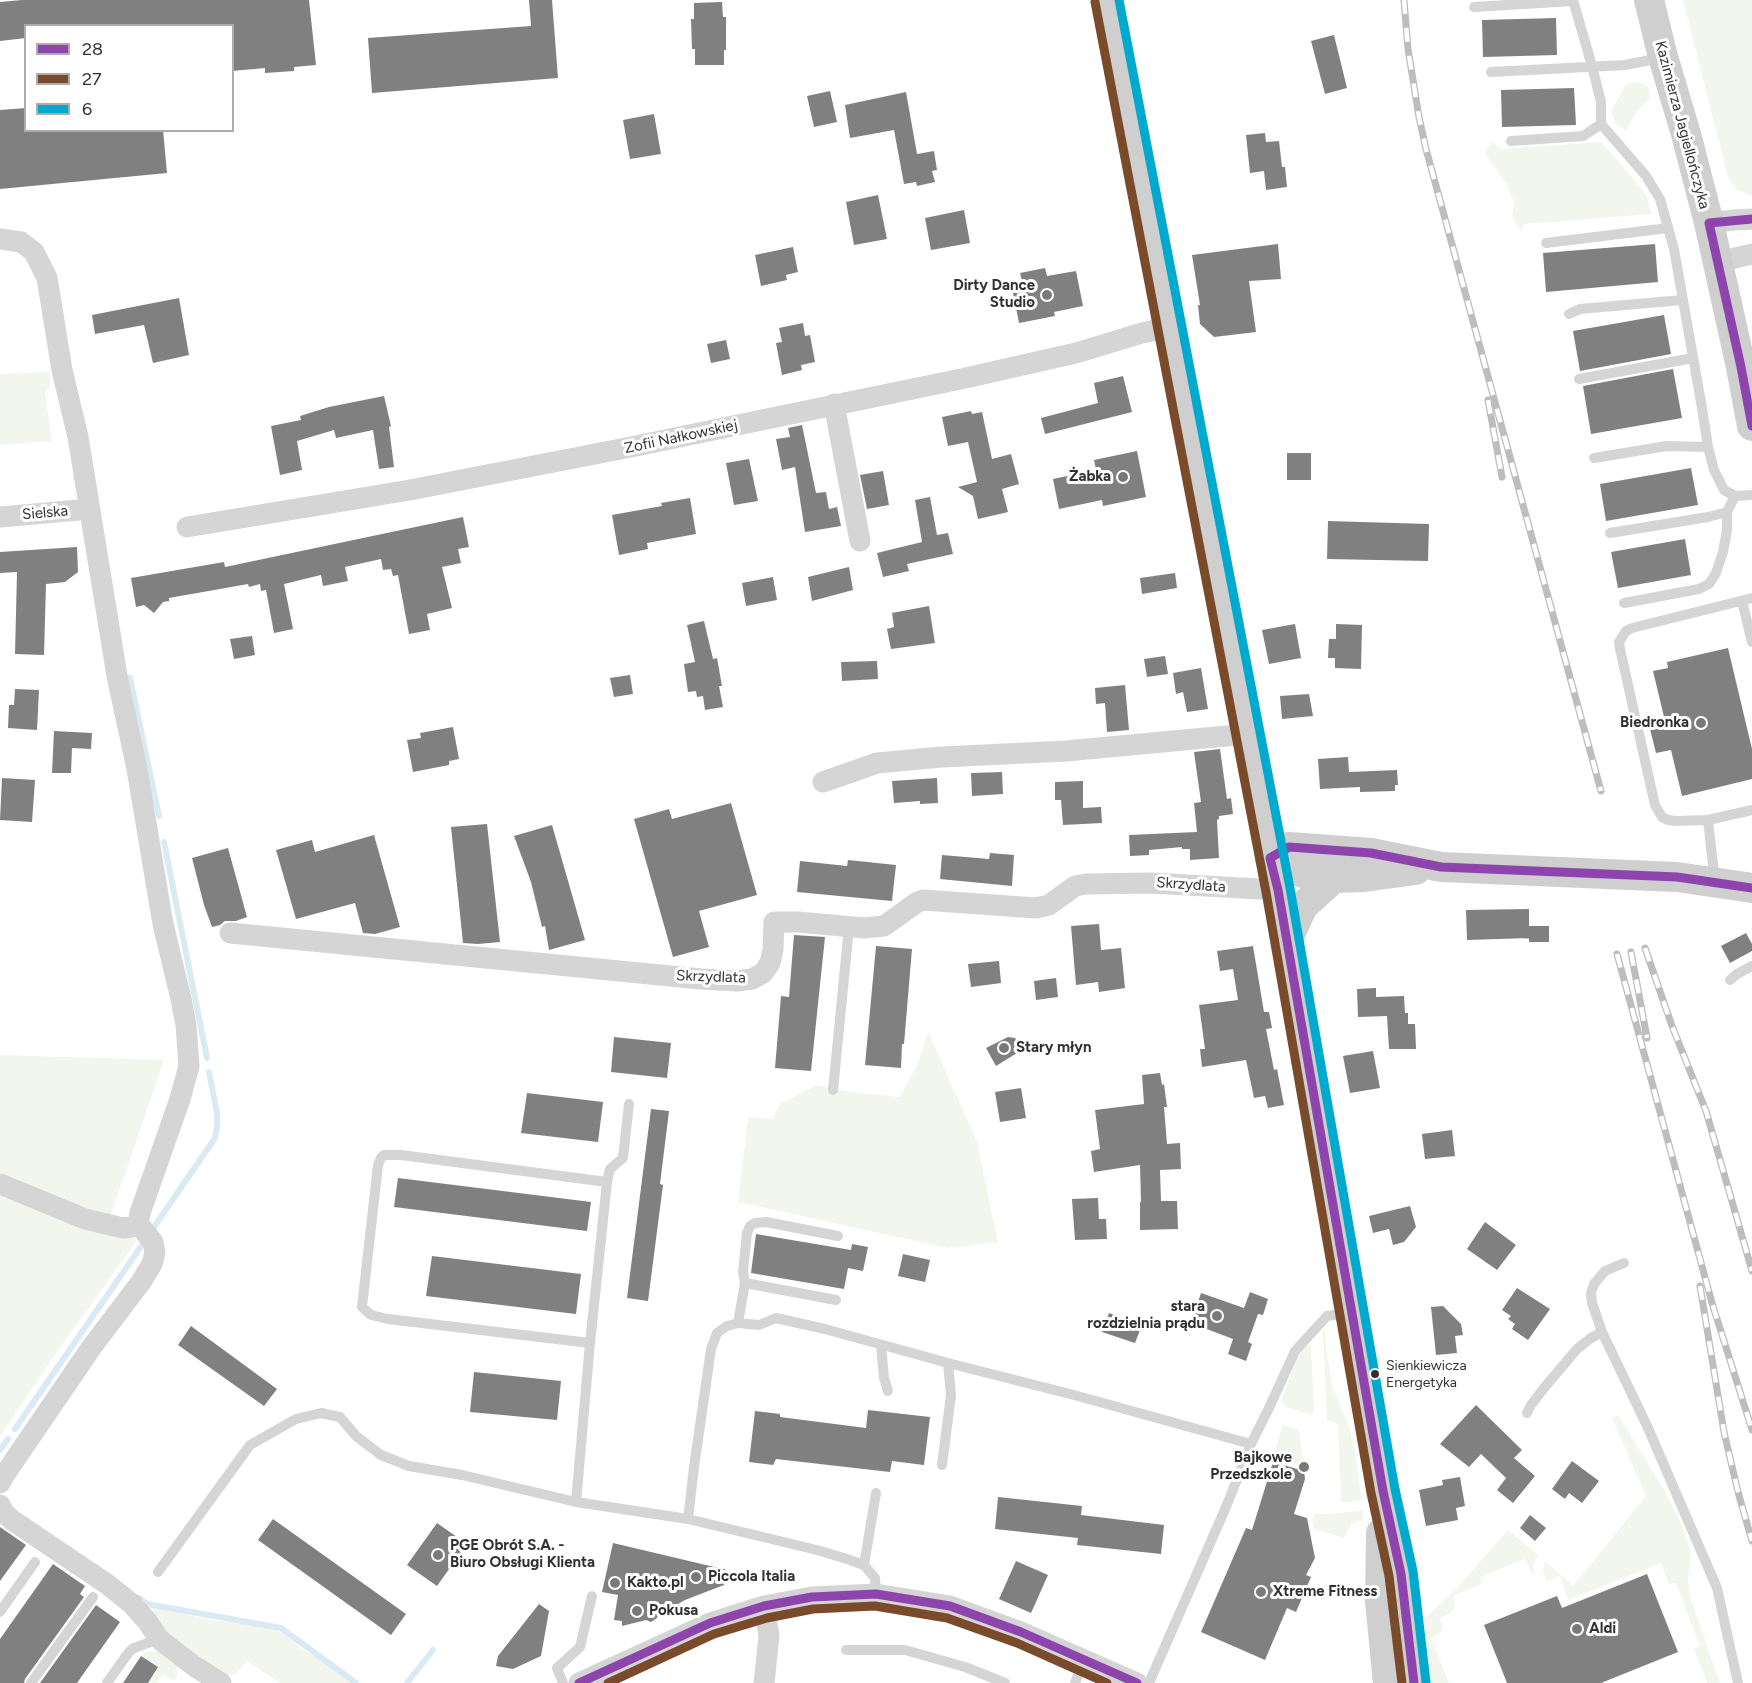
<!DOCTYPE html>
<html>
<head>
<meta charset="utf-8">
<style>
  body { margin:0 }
  #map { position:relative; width:1752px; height:1683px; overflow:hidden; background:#fff; font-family:Figtree,sans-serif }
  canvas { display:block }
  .legend { position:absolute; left:24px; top:24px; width:210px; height:108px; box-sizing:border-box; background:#fff; border:2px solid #adadad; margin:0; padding:8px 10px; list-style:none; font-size:18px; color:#313131 }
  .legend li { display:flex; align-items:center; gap:12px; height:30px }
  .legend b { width:30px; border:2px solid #adadad }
</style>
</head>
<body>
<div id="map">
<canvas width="1752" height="1683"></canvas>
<ul class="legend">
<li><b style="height:8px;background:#8e44ad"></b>28</li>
<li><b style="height:8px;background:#7a4b2a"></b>27</li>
<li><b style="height:8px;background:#00a9ce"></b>6</li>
</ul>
</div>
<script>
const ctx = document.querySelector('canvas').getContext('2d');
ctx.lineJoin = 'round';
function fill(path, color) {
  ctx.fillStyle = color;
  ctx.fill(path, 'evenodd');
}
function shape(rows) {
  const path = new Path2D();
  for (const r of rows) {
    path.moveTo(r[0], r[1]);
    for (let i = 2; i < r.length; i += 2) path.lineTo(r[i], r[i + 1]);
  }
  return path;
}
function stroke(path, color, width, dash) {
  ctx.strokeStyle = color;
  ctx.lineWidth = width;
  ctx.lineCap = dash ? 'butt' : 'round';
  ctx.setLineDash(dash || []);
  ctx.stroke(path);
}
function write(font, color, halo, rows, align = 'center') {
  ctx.font = font + ' Figtree,sans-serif';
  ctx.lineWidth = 6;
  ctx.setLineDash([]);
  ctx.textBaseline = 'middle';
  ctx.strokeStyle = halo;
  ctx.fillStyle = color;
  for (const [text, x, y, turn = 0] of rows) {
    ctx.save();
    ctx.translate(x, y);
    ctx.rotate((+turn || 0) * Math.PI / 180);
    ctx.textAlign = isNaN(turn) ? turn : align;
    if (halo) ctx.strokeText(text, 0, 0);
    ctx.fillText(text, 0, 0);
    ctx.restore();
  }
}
fill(shape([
  [1683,0,1752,0,1752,195,1737,190,1728,177],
  [1636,82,1648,86,1651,97,1636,112,1626,131,1615,122,1611,111,1626,84],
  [1491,142,1501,149,1601,142,1621,164,1647,196,1651,214,1525,224,1521,231,1512,217,1514,202,1506,183,1485,154],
  [50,372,50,388,45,393,52,441,0,445,0,374],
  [928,1032,977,1142,998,1242,948,1248,738,1202,748,1117,773,1119,780,1104,817,1085,852,1092,900,1097,918,1063],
  [0,1055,164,1060,105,1232,138,1239,57,1352,0,1436],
  [1325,1327,1326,1350,1333,1388,1349,1426,1354,1447,1362,1499,1356,1501,1341,1502,1338,1424,1327,1420,1323,1331],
  [1311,1345,1314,1410,1311,1415,1287,1407,1281,1401,1298,1354,1305,1347],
  [1616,1416,1619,1416,1663,1488,1682,1525,1691,1553,1688,1579,1691,1600,1720,1683,1707,1683,1694,1649,1700,1646,1676,1583,1669,1584,1661,1563,1568,1600,1560,1576,1547,1581,1543,1571,1545,1561,1573,1586,1646,1496,1612,1418],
  [1283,1425,1299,1430,1304,1466,1273,1457],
  [1363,1510,1364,1529,1362,1521,1358,1521,1351,1525,1344,1538,1314,1529,1312,1519,1315,1519,1314,1514,1331,1514],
  [1508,1530,1538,1555,1533,1565,1534,1577,1525,1559,1480,1577,1482,1584,1453,1596,1455,1605,1454,1610,1449,1614,1440,1618,1442,1625,1442,1630,1438,1634,1431,1638,1449,1683,1431,1683,1424,1619,1454,1591],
  [151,1606,205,1619,250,1625,278,1631,288,1637,301,1648,316,1657,350,1683,280,1683,247,1661,236,1674,226,1676,175,1641,151,1616,154,1612],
  [159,1651,177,1666,177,1676,174,1681,163,1674,156,1683,148,1683,159,1667,142,1656,145,1652]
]), '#f2f6ed');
stroke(shape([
  [125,679,130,678,159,816],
  [164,842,207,1058],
  [152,1230,215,1138,217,1127,217,1113,209,1072],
  [15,1429,144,1242],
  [0,1450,8,1439],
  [139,1598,147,1604,281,1628,356,1683],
  [407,1683,433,1650]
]), '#d9eaf4', 6);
fill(shape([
  [22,0,309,0,316,65,294,67,294,71,265,73,265,68,232,71,232,26,26,26,26,38,0,41,0,2],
  [529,0,552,0,558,78,372,93,368,38,531,26],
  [722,2,723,17,726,17,726,50,724,50,724,65,695,65,695,49,692,49,691,19,694,19,694,3],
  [1556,18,1557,55,1483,57,1482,20],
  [1334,35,1347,88,1325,94,1311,41],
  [1574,88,1576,125,1502,127,1501,90],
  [830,91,837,122,814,127,807,96],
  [906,92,917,154,934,151,937,170,932,171,935,182,917,186,916,182,904,184,894,130,850,138,845,105],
  [26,108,26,130,163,130,167,173,0,189,0,110],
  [654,114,661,154,630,159,623,120],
  [1265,133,1266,142,1279,141,1282,167,1285,167,1287,187,1266,190,1264,171,1250,173,1246,135],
  [878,195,887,239,854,245,846,202],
  [964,210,970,243,931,250,925,218],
  [1278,244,1281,279,1249,281,1256,332,1214,337,1200,324,1198,305,1200,305,1192,255],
  [1655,244,1658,282,1546,292,1543,253],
  [793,247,798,272,786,275,787,280,761,286,755,255],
  [1045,268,1047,276,1076,271,1083,306,1054,312,1055,316,1019,323,1011,283,1022,281,1020,273],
  [179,298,189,355,153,363,144,325,95,334,92,315],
  [1664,315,1671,354,1580,371,1573,331],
  [803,323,805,336,810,335,815,362,801,365,802,370,782,375,776,343,782,342,779,328],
  [726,340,730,359,711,363,707,344],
  [1673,369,1682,418,1591,434,1583,386],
  [1123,376,1132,412,1045,434,1041,418,1098,403,1094,383],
  [384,396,391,426,389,427,394,467,379,469,373,430,336,438,334,430,297,441,302,470,280,475,271,426,301,420,300,416,329,407],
  [971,411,972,414,982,412,992,459,1011,454,1019,484,1002,489,1008,512,978,519,973,496,958,487,977,482,968,442,948,446,942,417],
  [802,425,816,493,826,492,829,509,837,507,841,526,805,532,795,467,782,470,776,439,790,437,788,428],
  [1137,451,1146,497,1103,506,1102,500,1059,509,1053,479,1096,470,1094,460],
  [1287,453,1311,453,1311,480,1287,480],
  [749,459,758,501,734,505,726,463],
  [1691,468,1698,505,1606,521,1600,484],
  [883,471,889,505,867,509,860,475],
  [930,497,937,535,948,533,953,554,907,564,909,571,883,577,877,553,922,542,915,500],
  [690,498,696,534,647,543,648,549,619,555,612,515,662,506,661,503],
  [463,517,469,547,458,549,461,563,442,567,452,608,427,614,430,630,409,634,398,575,393,576,391,569,383,570,381,559,345,567,348,581,323,586,321,575,284,584,293,629,274,633,266,590,261,591,260,584,249,587,248,584,169,598,169,601,163,602,154,613,144,605,136,607,131,578,224,562,225,567],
  [1328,521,1429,524,1428,561,1327,559],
  [1685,539,1691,575,1618,588,1611,552],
  [77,547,78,572,65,582,46,584,44,655,15,654,17,572,0,573,0,552],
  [849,567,853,590,812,601,808,577],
  [1175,573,1177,588,1142,594,1140,578],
  [773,577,777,600,746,606,742,583],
  [929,606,935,643,891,649,887,629,894,627,892,613],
  [704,621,713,659,717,658,722,686,719,686,723,707,705,710,703,696,697,697,696,691,688,692,684,664,695,662,687,625],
  [1295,624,1301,658,1269,664,1262,630],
  [1336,624,1362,625,1361,669,1335,668,1335,658,1328,658,1329,639,1336,639],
  [252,636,255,655,234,659,230,639],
  [1728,648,1752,749,1752,779,1682,796,1671,750,1656,753,1649,725,1665,721,1653,671,1668,668,1667,662],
  [1165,656,1168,674,1147,677,1144,659],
  [877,661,878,679,842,681,841,662],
  [1201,668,1208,709,1187,712,1183,692,1176,694,1173,673],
  [630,675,633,694,614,697,610,678],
  [1125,685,1129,730,1107,732,1105,703,1096,704,1095,688],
  [15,689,39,690,37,730,8,728,9,705,14,705],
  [1309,694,1313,716,1282,719,1280,696],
  [453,727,459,759,449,761,449,765,413,772,407,740,421,738,420,733],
  [54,731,92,733,91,749,72,748,71,773,52,773],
  [1220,749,1227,799,1231,798,1233,814,1219,816,1219,819,1217,820,1219,858,1190,860,1190,849,1182,849,1182,847,1149,850,1149,855,1130,856,1129,835,1197,832,1194,803,1201,802,1194,752],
  [1348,757,1349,772,1397,770,1398,785,1395,785,1395,791,1360,792,1360,787,1320,789,1318,759],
  [1002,772,1003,794,972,796,971,773],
  [2,778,35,780,32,822,0,820],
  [937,778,938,803,920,804,920,801,894,803,892,781],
  [1083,781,1083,808,1101,807,1102,823,1063,825,1061,800,1055,800,1055,782],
  [731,803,757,895,699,911,709,947,673,957,634,819,669,809,672,819],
  [487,824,500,942,478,944,463,943,451,827],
  [552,825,585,940,549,950,545,926,542,927,531,882,514,836],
  [374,835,400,927,375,934,363,933,355,903,296,919,276,850,312,840,315,852],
  [228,848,247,917,236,921,225,921,220,925,212,927,204,905,192,858],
  [990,853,1014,855,1012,886,940,879,942,855,989,859],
  [848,860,896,865,892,901,797,892,800,861,847,866],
  [1529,909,1529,938,1467,940,1466,910],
  [1099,924,1101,950,1121,948,1125,988,1099,992,1098,982,1076,985,1071,926],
  [1529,926,1549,926,1549,942,1529,942],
  [1746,933,1752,944,1752,951,1730,963,1721,946],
  [794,935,825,937,811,1071,775,1068,781,996,789,997],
  [876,946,912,949,904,1044,902,1044,901,1068,865,1065],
  [1253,946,1264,1012,1269,1012,1272,1028,1266,1029,1274,1070,1277,1069,1284,1105,1268,1108,1265,1096,1254,1098,1246,1060,1202,1067,1200,1049,1205,1049,1199,1005,1238,1000,1233,969,1220,971,1217,951],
  [999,961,1001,983,971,987,968,964],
  [1056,978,1058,997,1036,1000,1034,981],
  [1376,988,1376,997,1404,996,1405,1013,1408,1013,1408,1024,1415,1024,1416,1049,1389,1049,1387,1016,1358,1017,1357,989],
  [614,1037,671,1043,667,1078,611,1072],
  [1008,1037,1015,1038,1019,1045,1019,1049,1017,1053,996,1066,986,1048],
  [1373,1051,1380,1088,1350,1093,1343,1056],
  [1160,1073,1162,1085,1164,1084,1167,1107,1164,1107,1167,1144,1180,1143,1181,1169,1160,1170,1161,1201,1177,1201,1178,1229,1140,1230,1140,1202,1141,1202,1140,1165,1094,1172,1091,1151,1100,1149,1095,1110,1144,1104,1142,1075],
  [1021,1088,1026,1118,1000,1122,995,1092],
  [527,1093,603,1102,598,1142,521,1133],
  [651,1109,669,1111,660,1184,663,1185,648,1301,627,1298],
  [1452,1130,1455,1156,1425,1159,1422,1134],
  [398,1178,591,1202,587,1231,394,1207],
  [1098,1198,1099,1219,1106,1219,1107,1239,1075,1240,1072,1199],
  [1410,1206,1416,1227,1404,1242,1393,1245,1389,1229,1373,1233,1369,1216],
  [1485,1222,1516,1245,1497,1270,1467,1249],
  [756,1234,851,1250,852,1244,868,1247,863,1271,848,1268,844,1289,751,1273],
  [903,1254,930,1260,925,1282,898,1276],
  [432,1256,581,1274,576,1314,426,1296],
  [1517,1288,1550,1309,1528,1340,1512,1329,1515,1324,1508,1319,1511,1316,1502,1310],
  [1250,1292,1268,1299,1263,1315,1258,1314,1248,1342,1252,1344,1246,1361,1228,1354,1233,1339,1191,1323,1201,1293,1244,1308],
  [1443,1306,1461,1324,1463,1335,1455,1336,1457,1353,1436,1355,1431,1307],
  [1109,1313,1142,1325,1135,1343,1102,1332],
  [191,1326,277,1389,264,1406,178,1345],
  [474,1372,561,1381,557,1420,470,1412],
  [1476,1405,1522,1450,1514,1458,1535,1476,1513,1503,1497,1490,1506,1478,1481,1454,1469,1467,1440,1444],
  [868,1410,930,1417,924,1465,892,1461,890,1472,776,1459,773,1465,749,1462,755,1411,780,1414,780,1417,866,1428],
  [1572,1461,1599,1481,1582,1503,1569,1493,1565,1499,1552,1489],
  [1273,1462,1304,1471,1305,1479,1294,1514,1307,1518,1315,1558,1306,1575,1311,1577,1296,1612,1287,1608,1265,1660,1201,1632,1246,1528,1252,1530],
  [1460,1477,1465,1506,1456,1508,1458,1520,1426,1526,1419,1490,1443,1485,1442,1480],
  [998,1497,1082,1506,1081,1515,1164,1525,1161,1554,1077,1545,1078,1538,995,1529],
  [1530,1515,1546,1528,1535,1541,1520,1528],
  [273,1519,406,1614,391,1635,258,1540],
  [437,1523,467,1544,437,1586,407,1565],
  [0,1527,26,1545,0,1581],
  [613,1543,727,1570,724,1585,685,1600,671,1608,660,1605,657,1618,651,1622,646,1620,622,1626,622,1621,614,1620,618,1595,602,1592],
  [1016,1561,1048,1575,1031,1613,999,1599],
  [53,1564,85,1586,80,1594,84,1597,25,1679,24,1683,0,1683,0,1639],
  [1647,1574,1678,1652,1601,1683,1507,1683,1484,1625,1557,1596,1562,1608],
  [539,1604,549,1611,541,1656,513,1669,496,1666,498,1656],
  [96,1605,120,1622,77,1683,40,1683],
  [141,1656,158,1667,148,1683,123,1683]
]), '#808080');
stroke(shape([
  [1573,0,1592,66,1601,102,1601,124,1646,176,1660,199,1674,249,1702,408,1708,447,1714,470,1724,490,1735,496,1752,495],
  [1474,7,1573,1],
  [1491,72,1625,65,1660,58],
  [1511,141,1583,136,1601,124],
  [1546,243,1668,228],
  [1569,314,1580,309,1682,300],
  [1579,379,1693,358],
  [1594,458,1667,446,1708,447],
  [1610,533,1708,517,1727,512],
  [1752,598,1632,628,1626,631,1619,642,1620,649,1655,805,1662,817,1668,820,1676,821,1708,820,1752,810],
  [1742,601,1752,642],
  [1624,603,1699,589,1709,584,1716,573,1723,552,1727,530,1727,512,1735,496],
  [1708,820,1714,874],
  [1730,980,1737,974,1752,966],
  [833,1090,849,927],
  [607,1182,610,1169,623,1158,629,1104],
  [745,1283,743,1272,747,1233,750,1226,755,1223,766,1222,838,1236],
  [738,1323,745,1283,836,1300],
  [1602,1332,1592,1303,1591,1293,1594,1284,1605,1271,1624,1263],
  [881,1345,884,1378,888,1391],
  [1527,1413,1531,1405,1544,1388,1577,1349,1591,1338,1602,1332,1648,1428,1717,1588,1738,1683],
  [942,1465,951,1395,948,1363],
  [576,1502,590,1343,607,1182,401,1155,384,1155,381,1158,378,1165,362,1307,371,1315,388,1319,590,1343],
  [688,1519,694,1467,711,1349,717,1333,727,1326,738,1323,759,1325,776,1318,825,1329,948,1363,1074,1395,1251,1444],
  [864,1565,876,1493],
  [158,1572,250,1445,296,1419,321,1413,340,1417,356,1436,381,1455,409,1466,462,1475,576,1502,688,1519,817,1550,847,1559,864,1565,875,1578,876,1594],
  [0,1612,35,1562],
  [846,1650,905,1650,965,1667,1005,1683],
  [31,1683,93,1597],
  [107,1683,129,1652,134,1648,159,1639],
  [563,1683,557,1668,580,1647,592,1596],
  [1075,1683,1084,1659],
  [1149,1683,1226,1507,1251,1444,1269,1408,1295,1351,1327,1316,1351,1313]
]), '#d5d5d5', 10);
stroke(shape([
  [1709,223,1734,220,1752,219],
  [0,239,21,242,34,252,47,278,62,370,78,437,117,676,137,769,163,924,181,999,186,1025,189,1066,180,1099,140,1213,138,1223,153,1242,155,1252,152,1264,141,1282,91,1348,5,1474,0,1483],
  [1718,262,1752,254],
  [834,404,860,541],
  [0,517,90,509],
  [187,527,410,490,631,447,961,379,1076,353,1142,333,1170,327],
  [823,782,877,763,942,757,1066,751,1248,734],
  [230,933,701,979,737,981,752,979,763,973,770,963,773,950,774,922,798,922,864,928,884,926,916,903,923,900,1036,908,1049,905,1075,886,1086,884,1151,883,1278,890],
  [0,1184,85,1219,123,1228,132,1227,138,1223],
  [0,1505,4,1513,12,1520,107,1584,132,1604,147,1621,159,1639,194,1666,221,1683],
  [764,1606,769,1636,764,1683],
  [579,1683,710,1623,764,1606,812,1597,876,1594,950,1606,1021,1632,1137,1683]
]), '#d5d5d5', 21);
stroke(shape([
  [1107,0,1278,890,1383,1491,1401,1574,1414,1683],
  [1649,0,1663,57,1686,134,1709,223,1741,367,1752,426],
  [1270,858,1289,847,1371,853,1441,867,1677,877,1752,888],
  [1270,858,1303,873,1334,878,1364,877,1416,870],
  [1286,943,1303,906,1334,878],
  [1381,1533,1380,1601,1388,1683]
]), '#cfcfcf', 30);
const rail = shape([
  [1404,0,1408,49,1419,117,1426,149,1601,791],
  [1488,400,1502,477],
  [1645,948,1672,1026,1706,1111,1752,1271],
  [1631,952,1647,1038],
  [1617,954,1712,1303,1752,1430],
  [1700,1286,1724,1432,1738,1492,1752,1541]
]);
stroke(rail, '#bdbdbd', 7);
stroke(rail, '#fff', 4.5, [14]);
stroke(shape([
  [1752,219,1709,223,1741,367,1752,426],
  [579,1683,710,1623,764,1606,812,1597,876,1594,950,1606,1021,1632,1137,1683],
  [1414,1683,1401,1574,1383,1491,1278,890,1270,858,1289,847,1371,853,1441,867,1677,877,1752,888]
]), '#8e44ad', 9);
stroke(shape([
  [1095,2,1266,892,1371,1493,1389,1576,1402,1683],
  [608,1683,714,1634,767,1618,813,1609,875,1606,947,1618,1017,1643,1107,1683]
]), '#7a4b2a', 9);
stroke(shape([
  [1119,0,1290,888,1395,1489,1413,1571,1426,1682]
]), '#00a9ce', 9);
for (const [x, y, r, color] of [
  [1047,295,6,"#797979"],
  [1123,477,6,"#797979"],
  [1701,723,6,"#797979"],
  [1004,1048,6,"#797979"],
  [1217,1316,6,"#797979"],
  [1375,1374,5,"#313131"],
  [1304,1467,6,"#797979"],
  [438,1555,6,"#797979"],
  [696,1577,6,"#797979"],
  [615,1583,6,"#797979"],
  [1261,1592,6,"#797979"],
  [637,1611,6,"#797979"],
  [1577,1629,6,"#797979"]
]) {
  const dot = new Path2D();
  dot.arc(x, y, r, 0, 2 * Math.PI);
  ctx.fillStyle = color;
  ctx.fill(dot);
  stroke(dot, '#fff', 2);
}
write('14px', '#313131', '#fff', [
  ["Sienkiewicza",1386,1366],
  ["Energetyka",1386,1383]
], 'left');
write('15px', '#313131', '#fff', [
  ["Kazimierza Jagiellończyka",1682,125,75],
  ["Zofii Nałkowskiej",681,437,-12],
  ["Sielska",45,513,-5],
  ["Skrzydlata",1191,885,4],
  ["Skrzydlata",711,977,2]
]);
write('bold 15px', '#313131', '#fff', [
  ["Dirty Dance",1035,286,"right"],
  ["Studio",1035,303,"right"],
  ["Żabka",1111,477,"right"],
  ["Biedronka",1689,723,"right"],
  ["Stary młyn",1016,1048],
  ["stara",1205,1307,"right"],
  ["rozdzielnia prądu",1205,1324,"right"],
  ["Bajkowe",1292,1458,"right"],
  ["Przedszkole",1292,1475,"right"],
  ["PGE Obrót S.A. -",450,1546],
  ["Biuro Obsługi Klienta",450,1563],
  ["Piccola Italia",708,1577],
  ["Kakto.pl",627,1583],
  ["Xtreme Fitness",1273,1592],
  ["Pokusa",649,1611],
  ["Aldi",1589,1629]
], 'left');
</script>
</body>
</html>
